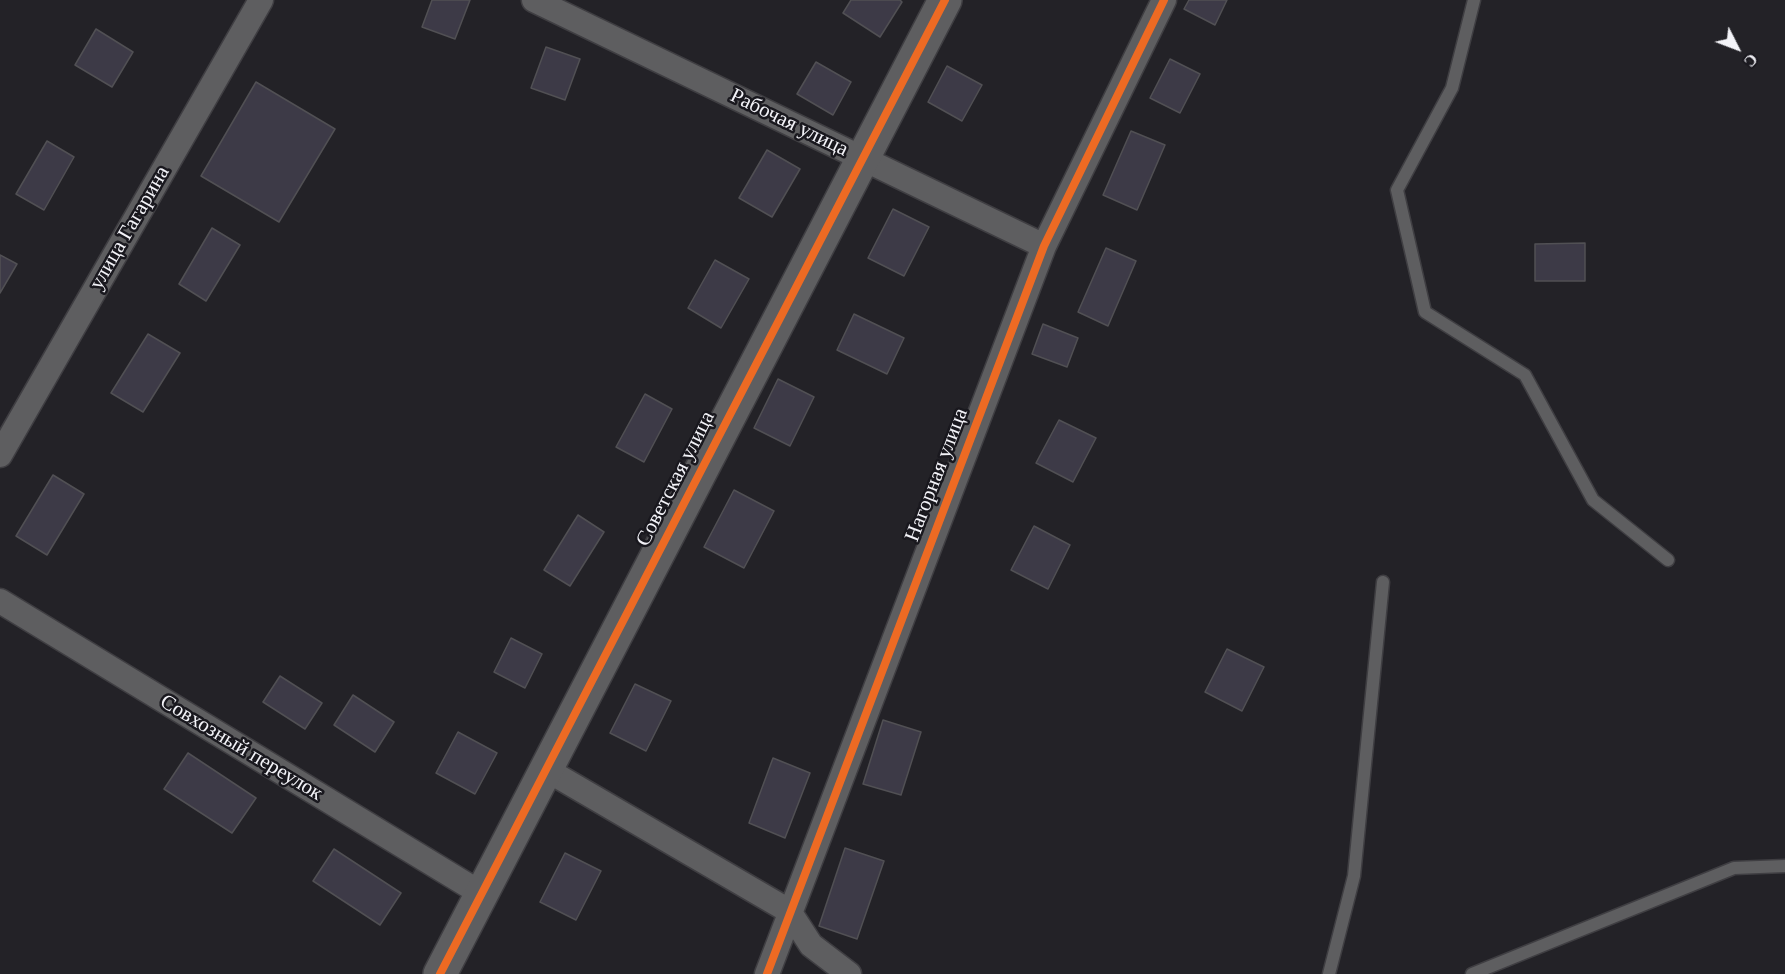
<!DOCTYPE html>
<html>
<head>
<meta charset="utf-8">
<style>
  body { margin:0 }
  #map { position:relative; width:1785px; height:974px; overflow:hidden; background:#232227; font-family:Georgia,serif }
  canvas { display:block }
  .north { position:absolute; left:1707px; top:18px; width:60px; height:60px; -webkit-text-stroke:4px #19181e; paint-order:stroke; rotate:132deg; font-size:16px; font-weight:700; line-height:24px; text-align:center; color:#f3f3f8 }
  .north::after { content:''; display:block; margin:auto; width:21px; height:27px; background:#f3f3f8; clip-path:polygon(50% 0,100% 100%,50% 72%,0 100%) }
</style>
</head>
<body>
<div id="map">
<canvas width="1785" height="974"></canvas>
<div class="north">С</div>
</div>
<script>
const ctx = document.querySelector('canvas').getContext('2d');
ctx.lineJoin = 'round';
function fill(path, color) {
  ctx.fillStyle = color;
  ctx.fill(path, 'evenodd');
}
function shape(rows) {
  const path = new Path2D();
  for (const r of rows) {
    path.moveTo(r[0], r[1]);
    for (let i = 2; i < r.length; i += 2) path.lineTo(r[i], r[i + 1]);
  }
  return path;
}
function stroke(path, color, width, dash) {
  ctx.strokeStyle = color;
  ctx.lineWidth = width;
  ctx.lineCap = dash ? 'butt' : 'round';
  ctx.setLineDash(dash || []);
  ctx.stroke(path);
}
function write(font, color, halo, rows, align = 'center') {
  ctx.font = font + ' Georgia,serif';
  ctx.lineWidth = 5;
  ctx.setLineDash([]);
  ctx.textBaseline = 'middle';
  ctx.strokeStyle = halo;
  ctx.fillStyle = color;
  for (const [text, x, y, turn = 0] of rows) {
    ctx.save();
    ctx.translate(x, y);
    ctx.rotate((+turn || 0) * Math.PI / 180);
    ctx.textAlign = isNaN(turn) ? turn : align;
    if (halo) ctx.strokeText(text, 0, 0);
    ctx.fillText(text, 0, 0);
    ctx.restore();
  }
}
const building = shape([
  [432,0,470,0,455,39,422,27,432,0],
  [851,0,900,0,902,2,880,37,843,13,851,0],
  [1189,0,1227,0,1215,25,1184,9,1189,0],
  [96,29,133,52,112,87,75,65,96,29],
  [546,47,580,59,565,100,531,88,546,47],
  [1170,59,1200,74,1180,113,1150,98,1170,59],
  [816,62,851,82,833,115,797,94,816,62],
  [947,66,982,85,962,121,928,102,947,66],
  [256,82,335,129,279,222,201,176,256,82],
  [1131,131,1165,145,1137,210,1103,195,1131,131],
  [47,141,74,157,44,210,16,194,47,141],
  [767,150,800,169,772,217,739,198,767,150],
  [893,209,929,227,904,276,868,258,893,209],
  [212,228,240,245,206,301,179,284,212,228],
  [1585,243,1585,281,1535,281,1535,244,1585,243],
  [1106,248,1136,261,1108,326,1078,312,1106,248],
  [0,255,17,264,0,293,0,255],
  [715,260,749,279,721,328,688,308,715,260],
  [854,314,904,338,887,374,837,350,854,314],
  [1043,324,1078,338,1067,367,1032,354,1043,324],
  [148,334,180,353,143,412,111,393,148,334],
  [778,379,814,397,790,446,754,428,778,379],
  [645,394,672,409,644,462,616,447,645,394],
  [1059,420,1096,438,1073,482,1036,463,1059,420],
  [53,475,84,494,47,555,16,536,53,475],
  [734,490,774,511,744,568,704,547,734,490],
  [578,515,604,532,570,586,544,570,578,515],
  [1034,526,1070,545,1048,589,1011,570,1034,526],
  [511,638,542,654,525,688,494,672,511,638],
  [1227,649,1264,667,1242,711,1205,692,1227,649],
  [280,676,322,703,305,729,263,702,280,676],
  [635,684,671,701,646,751,610,733,635,684],
  [353,695,394,722,375,752,334,725,353,695],
  [883,720,921,732,901,795,863,784,883,720],
  [458,732,497,753,475,794,436,773,458,732],
  [188,753,256,798,232,833,164,789,188,753],
  [773,758,810,773,785,838,749,823,773,758],
  [845,848,884,861,857,939,819,926,845,848],
  [334,849,401,893,380,925,313,881,334,849],
  [565,853,601,871,576,920,540,902,565,853]
]);
fill(building, '#3d3a47');
stroke(building, '#515054', 1.5);
const lane = shape([
  [1474,0,1452,88,1397,190,1425,312,1525,375,1593,500,1668,560],
  [1329,974,1354,876,1383,582],
  [1472,974,1734,868,1785,866]
]);
const street = shape([
  [534,0,1044,246],
  [0,455,261,0],
  [0,601,482,894],
  [547,770,789,911,811,945,849,974],
  [767,974,1044,246,1164,0]
]);
const secondary = shape([
  [440,974,945,0]
]);
stroke(lane, '#3f3e42', 15);
stroke(street, '#3f3e42', 27);
stroke(secondary, '#3f3e42', 36);
stroke(lane, '#5e5e60', 12);
stroke(street, '#5e5e60', 24);
stroke(secondary, '#5e5e60', 33);
stroke(shape([
  [440,974,945,0],
  [767,974,1044,246,1164,0]
]), '#ed6a23', 8);
write('21px', '#f3f3f8', '#19181e', [
  ["Рабочая улица",789,123,26],
  ["улица Гагарина",130,228,-60],
  ["Нагорная улица",937,475,-69],
  ["Советская улица",676,479,-63],
  ["Совхозный переулок",241,748,31]
]);
</script>
</body>
</html>
